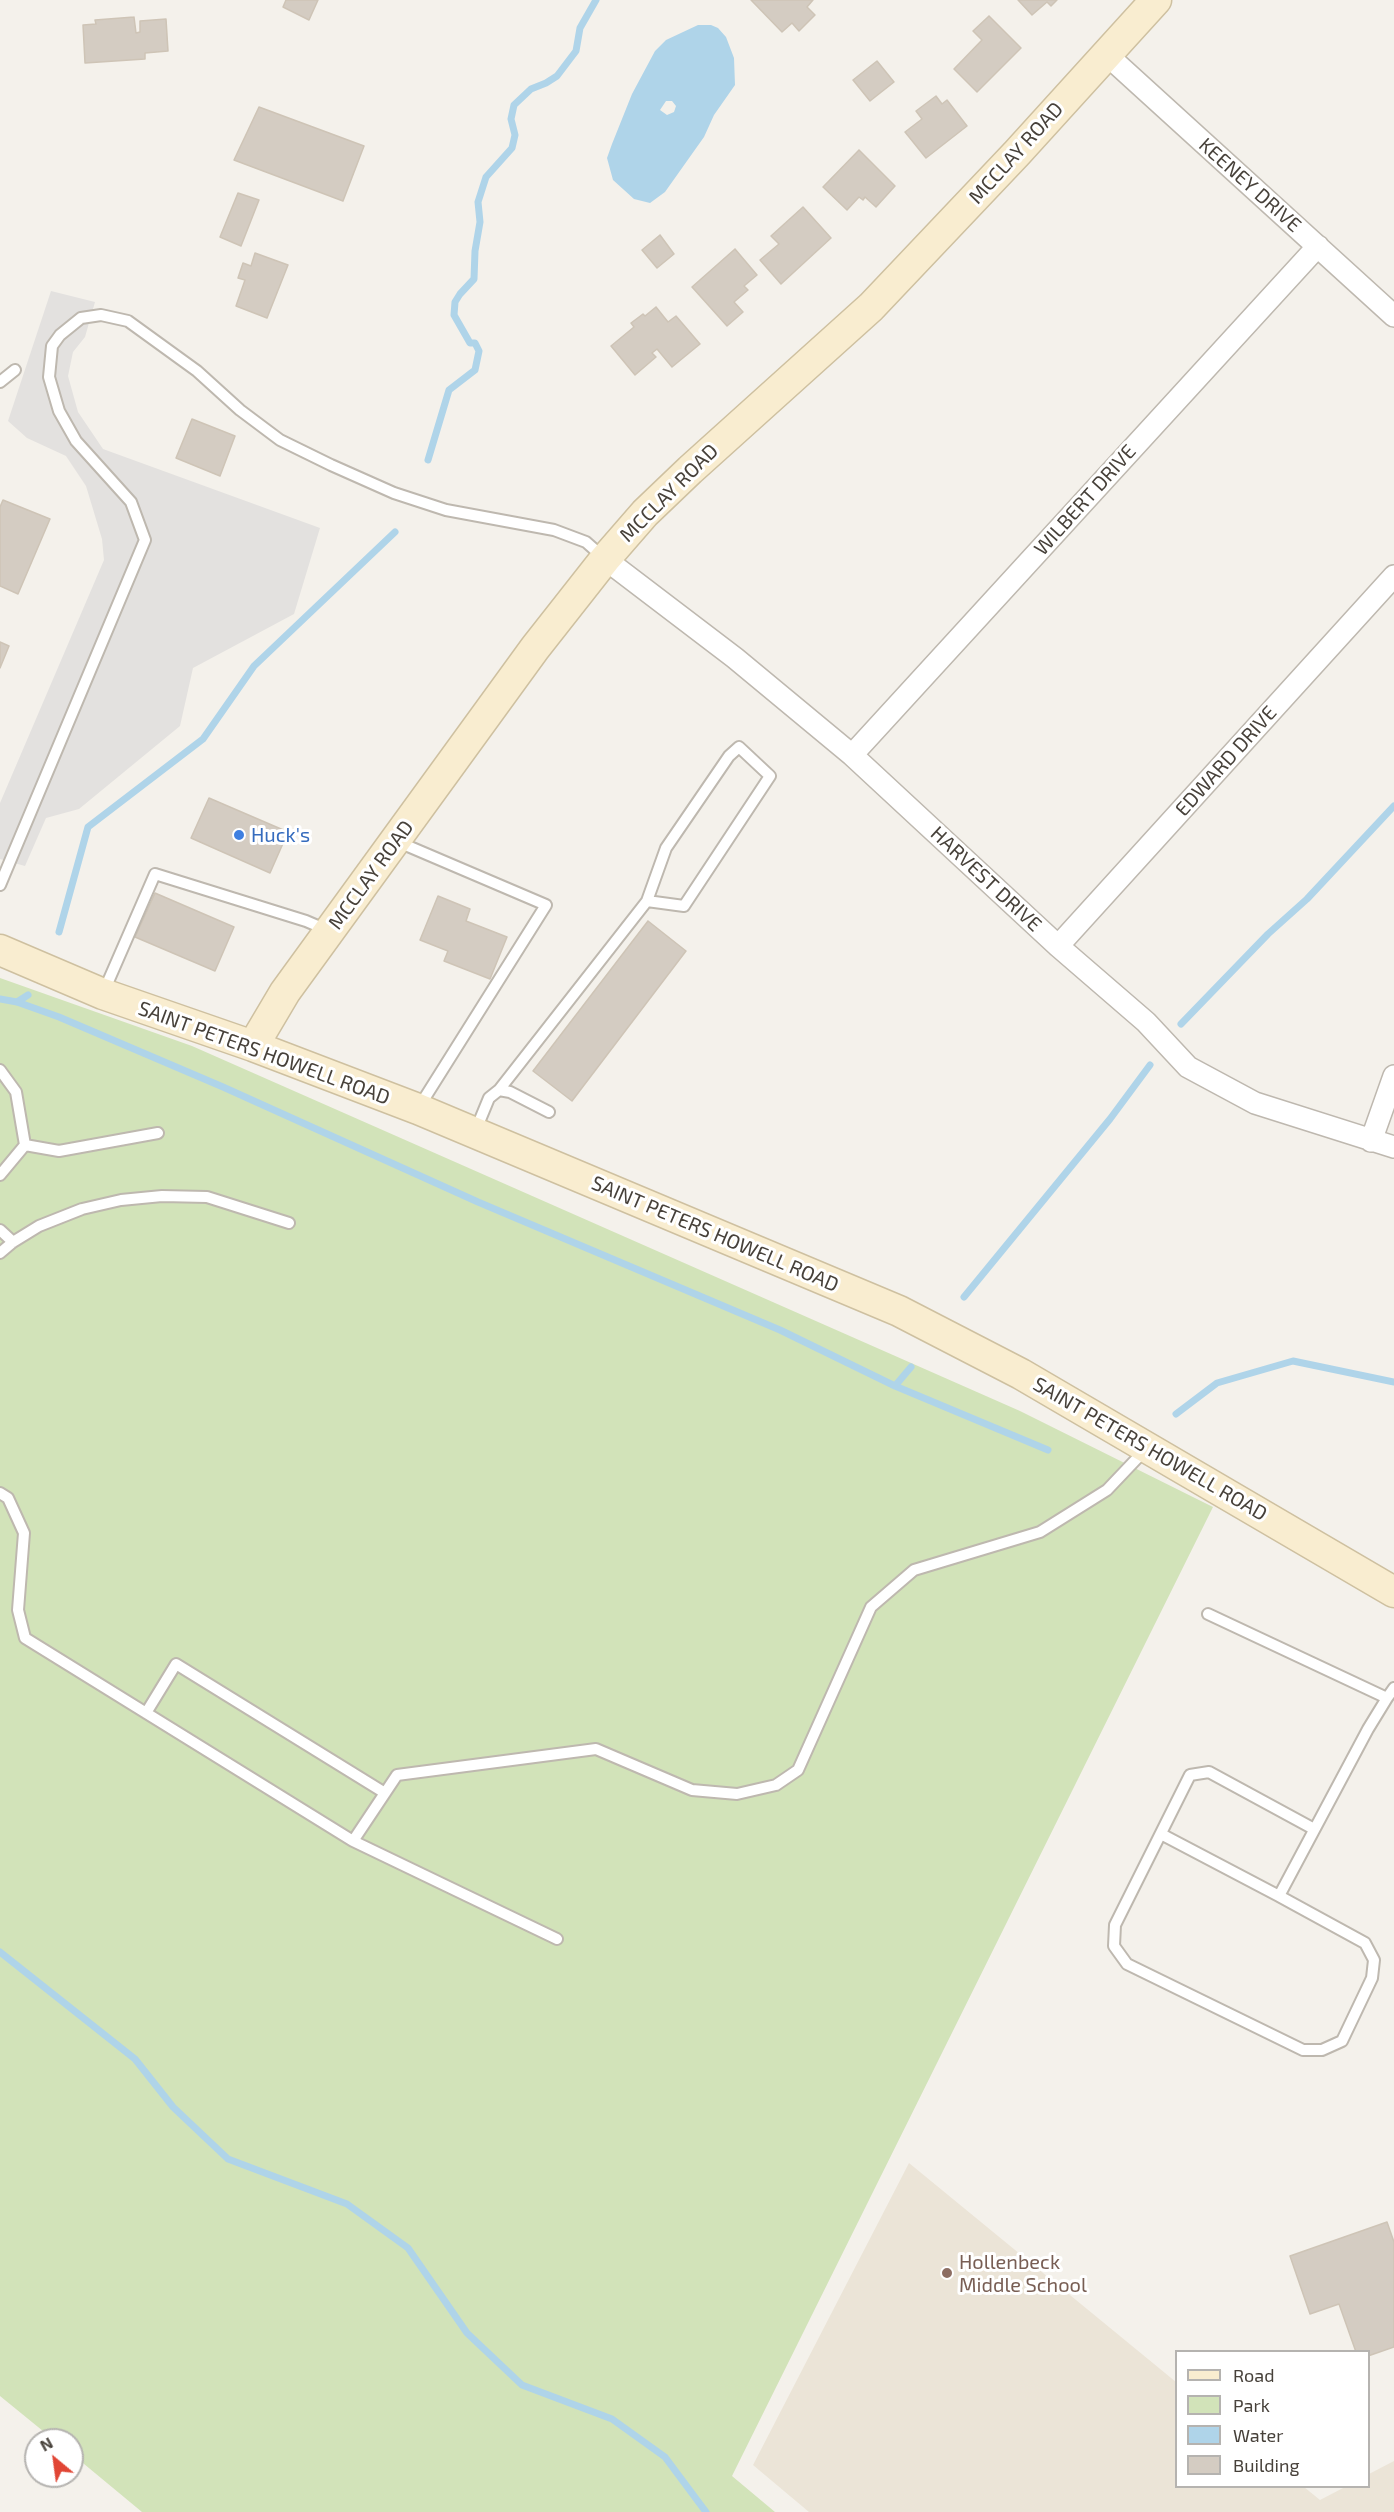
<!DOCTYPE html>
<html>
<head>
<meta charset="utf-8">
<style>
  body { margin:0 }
  #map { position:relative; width:1394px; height:2512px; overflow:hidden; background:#f4f1eb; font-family:"Exo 2",sans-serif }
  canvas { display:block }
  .legend { position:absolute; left:1175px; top:2350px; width:195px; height:138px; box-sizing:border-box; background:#fff; border:2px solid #b5b3b0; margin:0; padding:8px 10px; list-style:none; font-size:18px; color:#47413a }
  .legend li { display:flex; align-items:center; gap:12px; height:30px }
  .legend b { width:30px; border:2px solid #b5b3b0 }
  .north { position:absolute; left:24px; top:2428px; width:60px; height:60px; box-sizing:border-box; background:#fff; border:2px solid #b5b3b0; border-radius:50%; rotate:331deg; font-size:16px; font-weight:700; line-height:24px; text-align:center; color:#47413a }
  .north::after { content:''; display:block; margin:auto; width:21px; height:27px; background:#e14635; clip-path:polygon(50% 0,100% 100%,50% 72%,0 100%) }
</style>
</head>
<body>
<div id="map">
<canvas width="1394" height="2512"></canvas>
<ul class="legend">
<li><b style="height:8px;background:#f9edd0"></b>Road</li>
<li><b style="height:16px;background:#d2e3b9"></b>Park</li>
<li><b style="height:16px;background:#afd4e9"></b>Water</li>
<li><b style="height:16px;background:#d4ccc2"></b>Building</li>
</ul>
<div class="north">N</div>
</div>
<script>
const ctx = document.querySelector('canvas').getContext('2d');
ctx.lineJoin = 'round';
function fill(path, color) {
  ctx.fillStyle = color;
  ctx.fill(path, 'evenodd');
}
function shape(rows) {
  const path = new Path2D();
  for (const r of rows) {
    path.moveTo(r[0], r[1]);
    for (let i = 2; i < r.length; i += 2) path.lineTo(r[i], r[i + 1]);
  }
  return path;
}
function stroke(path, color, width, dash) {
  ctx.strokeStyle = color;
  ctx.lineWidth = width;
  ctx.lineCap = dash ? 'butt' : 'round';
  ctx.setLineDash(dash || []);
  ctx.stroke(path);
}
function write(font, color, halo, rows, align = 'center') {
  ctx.font = font + ' "Exo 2",sans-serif';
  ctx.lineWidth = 6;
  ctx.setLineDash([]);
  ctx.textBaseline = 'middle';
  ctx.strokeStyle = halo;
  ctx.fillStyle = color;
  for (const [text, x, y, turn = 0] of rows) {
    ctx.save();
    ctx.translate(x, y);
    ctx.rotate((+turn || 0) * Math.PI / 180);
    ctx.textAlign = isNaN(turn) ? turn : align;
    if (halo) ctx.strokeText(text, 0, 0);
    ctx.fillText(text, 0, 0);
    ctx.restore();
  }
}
fill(shape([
  [909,2163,1176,2382,1176,2486,1304,2487,1320,2500,1345,2487,1368,2486,1369,2474,1394,2461,1394,2512,809,2512,753,2465]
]), '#ebe4d7');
fill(shape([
  [0,978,192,1046,1020,1411,1213,1507,732,2476,775,2512,142,2512,72,2454,72,2440,54,2440,0,2396]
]), '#d2e3b9');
fill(shape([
  [51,291,95,302,85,337,73,352,68,376,78,412,103,449,320,528,294,614,193,668,180,726,79,809,46,818,25,866,0,859,0,803,104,560,102,539,86,486,66,456,27,438,8,421]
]), '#e3e1df');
fill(shape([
  [698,25,711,25,718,28,726,37,734,58,735,85,714,115,704,137,665,192,650,203,634,199,613,180,607,158,612,144,632,94,655,51,666,40],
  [666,101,672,101,676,106,674,112,667,115,660,110]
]), '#afd4e9');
stroke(shape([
  [428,460,449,390,475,370,479,351,475,343,470,343,454,315,455,302,460,294,474,279,475,251,480,222,478,202,486,177,512,148,515,135,511,119,514,105,531,89,546,83,557,76,576,51,580,28,596,0],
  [59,932,88,827,203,739,254,666,395,532],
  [0,999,17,1002,59,1017,223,1087,478,1202,780,1330,895,1386,1048,1450],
  [17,1002,28,995],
  [1181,1024,1268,934,1307,899,1394,806],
  [964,1297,1110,1119,1150,1065],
  [895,1386,911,1367],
  [1176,1414,1217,1383,1293,1361,1394,1382],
  [0,1952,135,2059,173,2107,228,2159,347,2204,408,2248,467,2333,522,2385,612,2419,665,2457,706,2512]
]), '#afd4e9', 7);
const building = shape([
  [286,0,318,0,309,20,283,7,286,0],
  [751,0,813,0,807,7,815,15,799,31,792,23,782,32,751,0],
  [1018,0,1057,0,1051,6,1047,2,1032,15,1018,0],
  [989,16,1021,48,977,92,954,69,982,40,973,31,989,16],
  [134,17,136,33,140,32,140,21,166,19,168,51,145,53,145,59,85,63,83,25,96,24,95,20,134,17],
  [877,61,894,82,870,101,853,80,877,61],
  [936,96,942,104,947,100,967,126,926,158,905,132,922,119,916,111,936,96],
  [259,107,364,146,343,201,234,160,259,107],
  [859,150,895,186,876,207,865,197,863,200,859,197,847,210,823,187,859,150],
  [238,193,259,200,241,246,220,237,238,193],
  [803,207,831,238,781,284,760,260,779,244,771,236,803,207],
  [660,235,674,254,657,268,642,250,660,235],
  [735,249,757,275,744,286,748,290,734,302,743,312,727,326,692,287,735,249],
  [255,253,288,265,267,318,236,306,245,280,238,278,243,263,251,266,255,253],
  [656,307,668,322,676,316,700,344,672,367,657,349,652,353,656,357,635,375,611,346,634,327,631,323,643,314,645,316,656,307],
  [192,419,235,436,220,476,176,458,192,419],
  [3,500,50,519,18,594,0,586,0,507,3,500],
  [0,642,9,646,0,668,0,642],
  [209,798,288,832,270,873,191,838,209,798],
  [155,893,234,927,215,971,135,937,155,893],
  [438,896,470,909,466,921,507,937,490,979,444,961,448,951,420,940,438,896],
  [648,921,686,951,572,1101,533,1071,648,921],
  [1387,2222,1394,2242,1394,2347,1368,2356,1368,2352,1356,2352,1339,2304,1310,2314,1290,2256,1387,2222]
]);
fill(building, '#d4ccc2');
stroke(building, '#cec4b6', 1.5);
const lane = shape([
  [0,382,15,370],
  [396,841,546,905,419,1107],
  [0,885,145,540,131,502,76,441,59,411,49,377,52,346,60,335,81,318,101,315,128,321,197,371,240,410,280,440,331,465,394,493,446,510,554,530,586,542,603,557],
  [104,991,155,874,306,921,327,930],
  [0,1070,16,1092,25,1145,0,1175],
  [499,1090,647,901,666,848,729,756,739,747,770,776,684,906,647,901],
  [475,1132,489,1098,499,1090,510,1092,549,1112],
  [25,1145,59,1151,158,1133],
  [0,1230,13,1242],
  [0,1253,13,1242,39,1226,82,1209,121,1200,162,1196,207,1197,289,1223],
  [0,1493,8,1498,24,1533,18,1610,25,1638,353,1841,397,1775,596,1749,692,1790,737,1794,776,1785,798,1770,871,1607,914,1570,1040,1532,1107,1490,1145,1450],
  [1208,1614,1387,1698,1394,1688],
  [146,1713,176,1664,385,1793],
  [1314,1829,1209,1772,1190,1775,1115,1925,1114,1946,1127,1964,1303,2050,1322,2050,1342,2041,1372,1978,1374,1960,1365,1943,1279,1896,1368,1729,1387,1698],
  [1161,1834,1279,1896],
  [353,1841,557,1939]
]);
const street = shape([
  [1106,54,1394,316],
  [605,559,735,658,852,755,1058,946,1146,1022,1188,1067,1255,1103,1394,1147],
  [852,755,1318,246],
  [1058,946,1394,576],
  [1371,1141,1394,1076]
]);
const secondary = shape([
  [0,950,103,994,253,1046,418,1109,899,1311,1021,1374,1394,1592],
  [253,1046,285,992,535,648,605,559,645,513,690,470,871,307,1017,153,1156,0]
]);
stroke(lane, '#beb8af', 14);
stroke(street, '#beb8af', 24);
stroke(secondary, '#cec0a0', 33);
stroke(lane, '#fff', 10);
stroke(street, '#fff', 21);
stroke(secondary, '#f9edd0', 30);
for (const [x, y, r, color] of [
  [239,835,6,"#3f7fe0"],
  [947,2273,6,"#8d6e63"]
]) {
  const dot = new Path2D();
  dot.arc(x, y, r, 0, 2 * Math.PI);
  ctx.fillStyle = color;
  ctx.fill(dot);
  stroke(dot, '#fff', 2);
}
write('20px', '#47413a', '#fff', [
  ["MCCLAY ROAD",1016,153,-48],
  ["KEENEY DRIVE",1250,185,42],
  ["MCCLAY ROAD",669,493,-45],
  ["WILBERT DRIVE",1085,500,-48],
  ["EDWARD DRIVE",1226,761,-48],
  ["MCCLAY ROAD",371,875,-54],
  ["HARVEST DRIVE",986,879,43],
  ["SAINT PETERS HOWELL ROAD",264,1053,20],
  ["SAINT PETERS HOWELL ROAD",715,1234,23],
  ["SAINT PETERS HOWELL ROAD",1150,1449,30]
]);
write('20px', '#366cbe', '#fff', [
  ["Huck's",251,835]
], 'left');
write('20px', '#785e54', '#fff', [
  ["Hollenbeck",959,2262],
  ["Middle School",959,2285]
], 'left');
</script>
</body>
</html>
